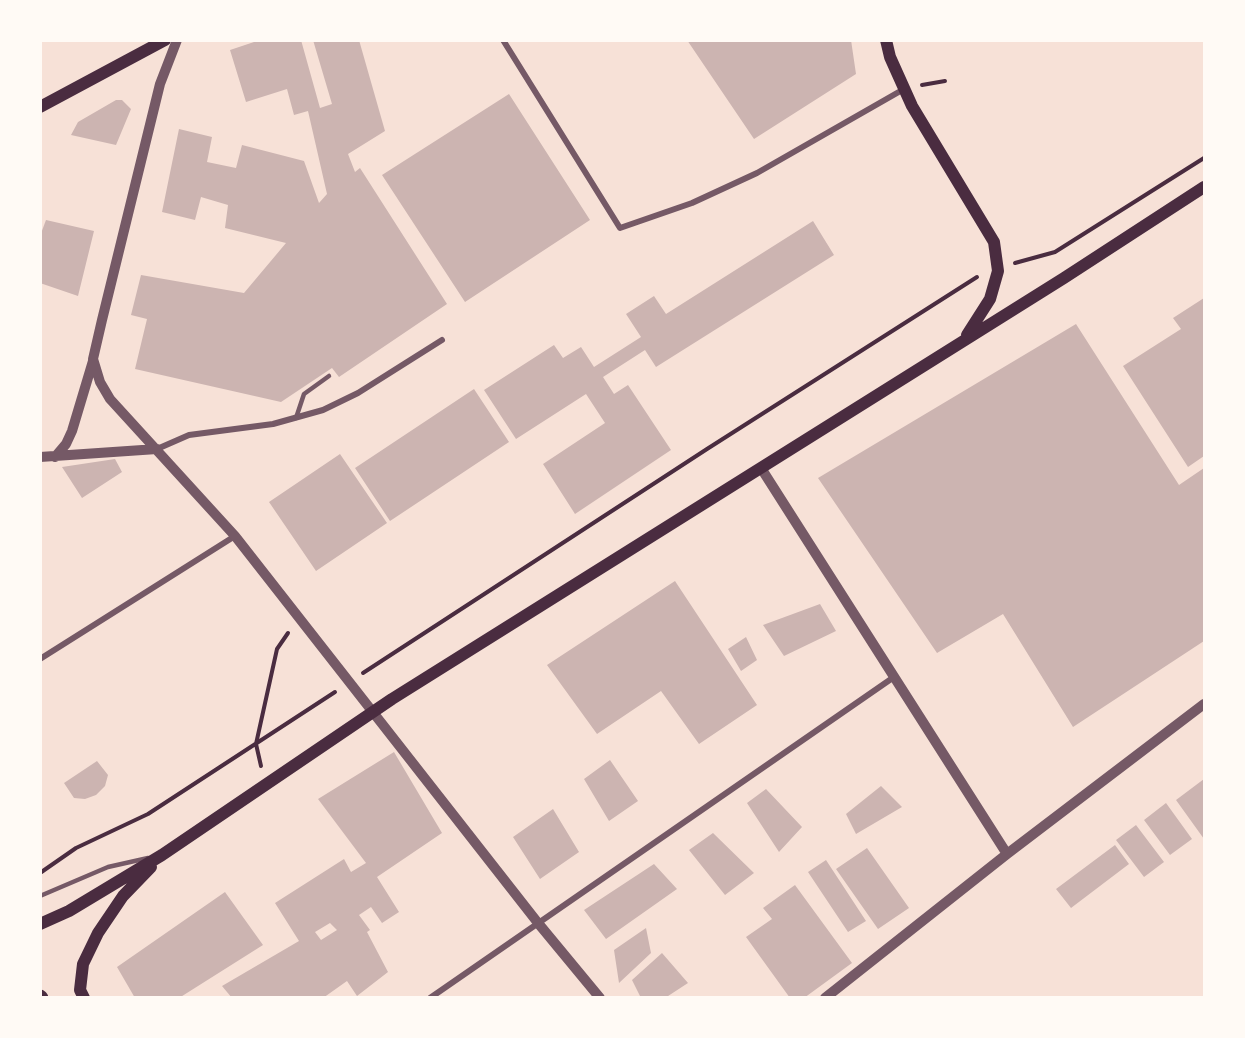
<!DOCTYPE html>
<html>
<head>
<meta charset="utf-8">
<style>
  body { margin:0 }
  #map { position:relative; width:1245px; height:1038px; overflow:hidden; background:#f7e1d7; font-family:Quicksand,sans-serif }
  canvas { display:block }
  .frame { position:absolute; inset:0; border:42px solid #fffaf5; pointer-events:none }
</style>
</head>
<body>
<div id="map">
<canvas width="1245" height="1038"></canvas>
<div class="frame"></div>
</div>
<script>
const ctx = document.querySelector('canvas').getContext('2d');
ctx.lineJoin = 'round';
function fill(path, color) {
  ctx.fillStyle = color;
  ctx.fill(path, 'evenodd');
}
function shape(rows) {
  const path = new Path2D();
  for (const r of rows) {
    path.moveTo(r[0], r[1]);
    for (let i = 2; i < r.length; i += 2) path.lineTo(r[i], r[i + 1]);
  }
  return path;
}
function stroke(path, color, width, dash) {
  ctx.strokeStyle = color;
  ctx.lineWidth = width;
  ctx.lineCap = dash ? 'butt' : 'round';
  ctx.setLineDash(dash || []);
  ctx.stroke(path);
}
fill(shape([
  [260,40,301,40,320,108,332,104,313,40,359,40,385,131,348,154,355,172,360,168,447,304,339,377,332,368,281,402,135,369,147,319,131,315,141,275,244,293,286,243,225,228,228,205,201,197,195,220,162,212,179,129,212,137,207,162,236,168,242,145,304,161,319,203,327,194,308,111,294,115,287,89,246,102,230,50],
  [687,40,851,40,856,74,754,139],
  [509,94,590,220,465,302,382,175],
  [116,100,122,100,131,109,116,145,71,135,78,122],
  [46,220,94,231,78,296,40,283,40,236],
  [813,221,834,255,656,367,645,350,603,377,614,394,628,385,671,450,575,514,543,464,605,423,586,394,516,439,484,390,554,345,563,358,581,347,594,367,641,337,626,314,654,296,666,314],
  [1204,298,1204,456,1188,467,1123,366,1181,329,1173,318],
  [1076,324,1179,485,1204,468,1204,641,1073,727,1003,614,937,653,818,478],
  [474,389,509,442,390,521,355,468],
  [340,454,387,523,316,571,269,502],
  [115,459,122,472,82,498,62,467],
  [675,581,757,705,699,744,661,691,597,734,547,665],
  [820,604,836,631,784,656,763,625],
  [746,637,757,660,741,671,728,649],
  [394,752,442,833,377,877,399,912,382,923,371,907,359,915,370,930,367,932,388,972,357,996,347,981,323,998,232,998,222,986,299,941,275,903,344,859,351,872,366,863,318,799],
  [330,923,337,930,321,940,315,932],
  [610,760,638,801,609,821,584,779],
  [97,761,108,775,105,786,96,795,85,799,74,798,64,783],
  [1204,779,1204,839,1176,800],
  [881,786,902,807,856,834,846,814],
  [766,789,802,827,779,852,747,803],
  [1166,803,1192,839,1170,855,1144,820],
  [553,809,579,852,540,879,513,837],
  [1136,825,1164,862,1144,877,1116,840],
  [713,833,754,873,725,895,689,850],
  [1115,845,1129,864,1071,908,1056,889],
  [867,848,909,908,878,929,836,869],
  [826,860,866,921,848,932,808,872],
  [654,864,677,889,606,939,584,910],
  [795,885,852,963,804,998,790,998,746,937,772,919,763,908],
  [225,892,263,945,179,998,135,998,117,967],
  [646,928,651,953,619,983,614,950],
  [662,953,688,983,665,998,641,998,632,980]
]), '#ccb4b1');
stroke(shape([
  [922,85,945,81],
  [1015,263,1055,252,1204,158],
  [363,673,707,449,977,277],
  [261,766,256,744,277,649,288,633],
  [40,873,76,848,148,814,335,692]
]), '#4a2c40', 4);
stroke(shape([
  [296,418,304,394,329,376],
  [40,896,108,867,148,858]
]), '#755966', 4.5);
stroke(shape([
  [503,40,620,228,692,203,757,173,904,89],
  [157,449,189,435,273,424,323,410,358,393,442,340],
  [40,659,235,536],
  [430,998,894,677]
]), '#755966', 6);
stroke(shape([
  [177,40,160,84,102,320,93,359,100,382,110,399,235,536,538,923,600,998],
  [40,457,157,449],
  [55,457,66,444,72,431,93,361],
  [761,468,1007,854],
  [825,998,1007,854,1204,704]
]), '#755966', 10);
stroke(shape([
  [886,40,890,57,912,106,994,242,998,271,990,299,967,335],
  [40,107,165,40],
  [40,924,69,911,162,855,392,699,1064,278,1204,187],
  [84,998,80,990,83,964,98,933,123,896,151,867]
]), '#4a2c40', 12);
stroke(shape([
  [40,997,41,998]
]), '#4a2c40', 15);
</script>
</body>
</html>
